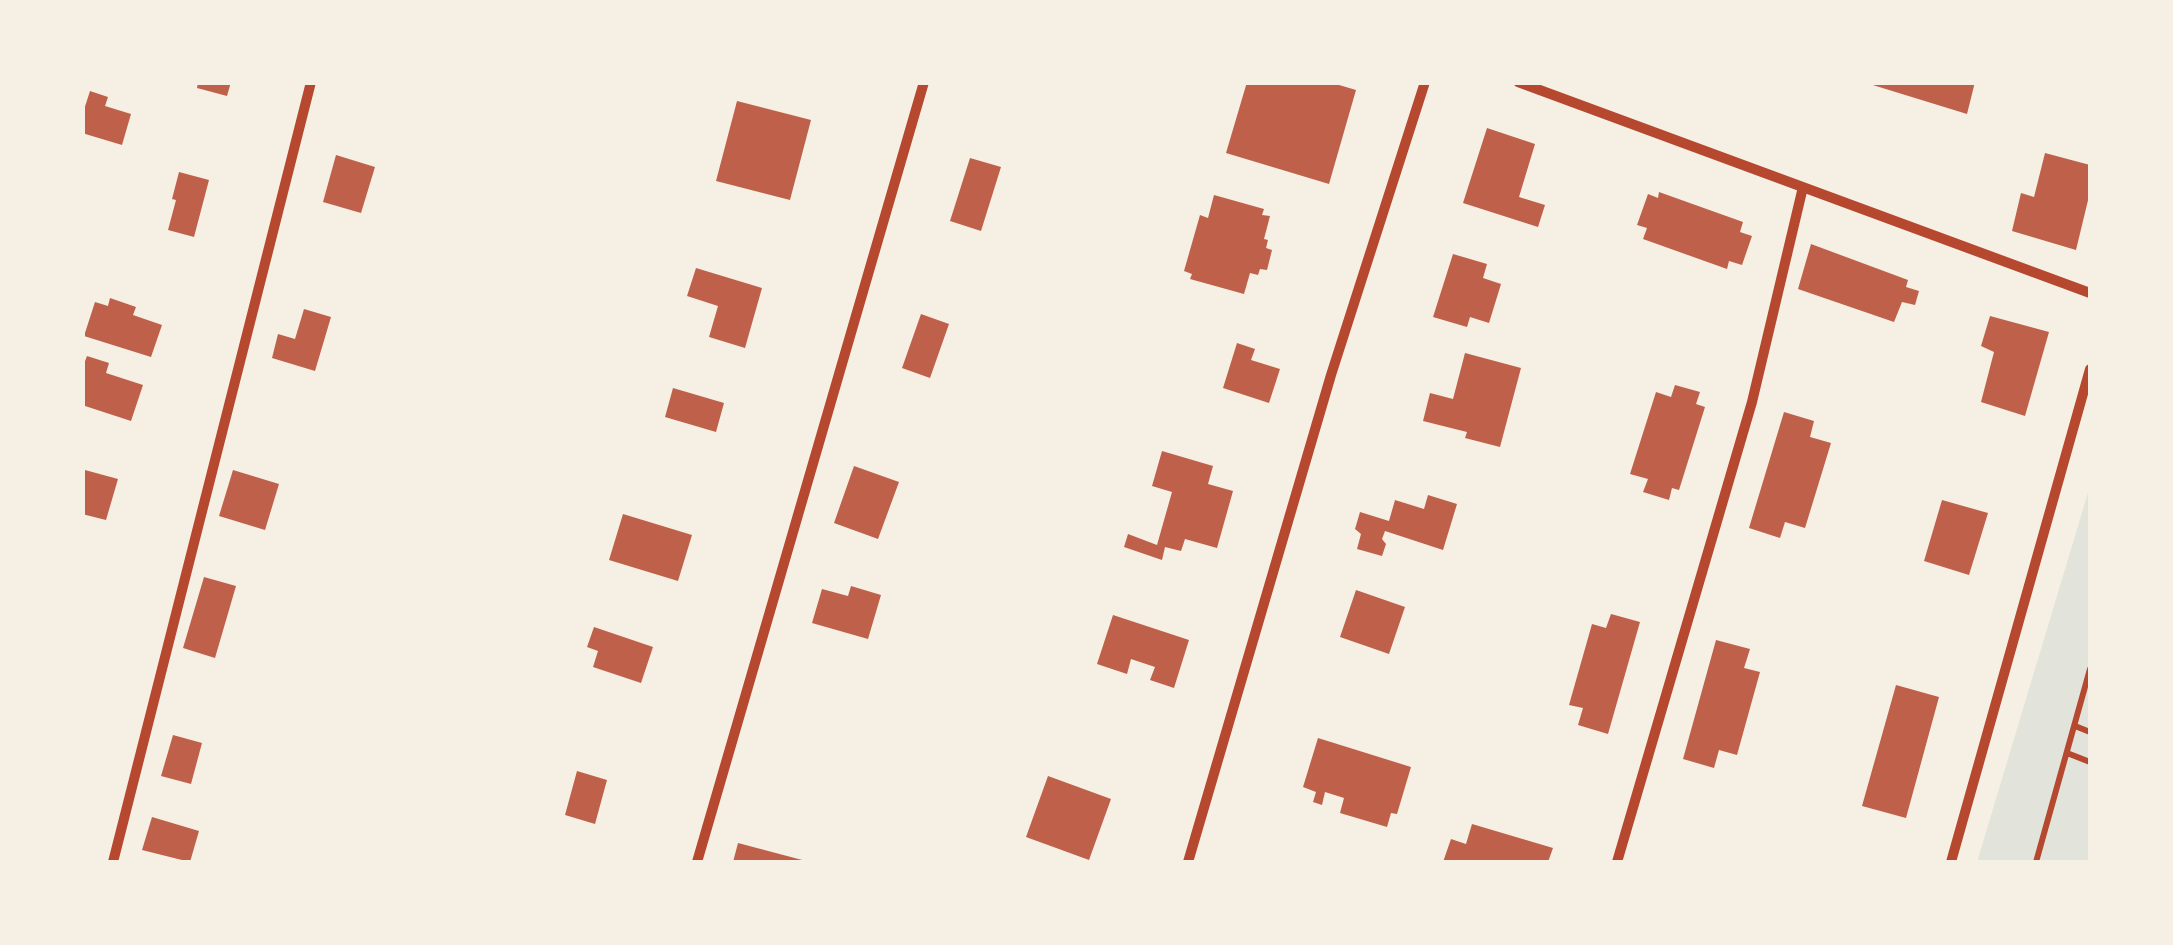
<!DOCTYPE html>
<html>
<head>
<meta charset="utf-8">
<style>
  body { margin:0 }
  #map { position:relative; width:2173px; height:945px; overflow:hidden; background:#f6efe4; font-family:"Golos Text",sans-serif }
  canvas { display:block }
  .frame { position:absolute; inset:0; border:85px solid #f6efe4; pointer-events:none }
</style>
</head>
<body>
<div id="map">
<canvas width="2173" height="945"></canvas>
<div class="frame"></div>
</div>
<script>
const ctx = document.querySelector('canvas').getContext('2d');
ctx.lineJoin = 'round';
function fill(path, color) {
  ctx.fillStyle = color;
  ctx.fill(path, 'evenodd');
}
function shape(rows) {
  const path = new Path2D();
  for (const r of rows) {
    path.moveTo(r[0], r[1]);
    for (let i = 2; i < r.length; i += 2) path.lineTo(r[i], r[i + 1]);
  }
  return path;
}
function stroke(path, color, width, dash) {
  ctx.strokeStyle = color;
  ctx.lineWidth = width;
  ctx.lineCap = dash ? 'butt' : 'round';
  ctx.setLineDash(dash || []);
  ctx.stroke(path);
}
fill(shape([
  [2090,486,2090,862,1977,862]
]), '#e2e4dc');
fill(shape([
  [198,82,231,82,227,96,197,88],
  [1247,82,1329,82,1356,90,1329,184,1226,153],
  [1863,82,1975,82,1967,114],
  [90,91,108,97,105,106,131,114,122,145,82,133,82,116],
  [737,101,811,120,790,200,716,181],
  [1487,128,1535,144,1519,197,1545,205,1538,227,1463,203],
  [2045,153,2090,165,2090,192,2076,250,2012,231,2021,193,2034,197],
  [336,155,375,167,361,213,323,202],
  [970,158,1001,167,981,231,950,221],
  [179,172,209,180,194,237,168,230,176,200,172,199],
  [1659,192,1743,222,1740,232,1752,236,1742,265,1729,261,1727,269,1643,239,1647,228,1637,225,1648,194,1658,198],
  [1214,195,1264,209,1262,215,1270,216,1264,239,1268,240,1266,248,1272,250,1267,270,1260,269,1258,275,1250,273,1244,294,1190,279,1192,274,1184,271,1200,215,1208,218],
  [1811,244,1908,280,1906,287,1919,291,1915,305,1902,302,1894,322,1798,289],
  [1453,254,1487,264,1483,278,1501,284,1489,323,1470,317,1467,327,1433,317],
  [696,268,762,288,745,348,709,337,718,306,687,296],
  [110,298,136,307,133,315,162,325,151,357,84,336,95,302,108,306],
  [304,309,331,317,315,371,272,358,278,334,295,339],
  [921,314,949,324,930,378,902,368],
  [1990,316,2049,332,2025,416,1981,402,1994,352,1981,346],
  [1237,343,1255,349,1251,360,1280,369,1269,403,1223,388],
  [1465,353,1521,368,1500,447,1465,438,1467,432,1423,421,1430,393,1453,399],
  [87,356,109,363,106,373,143,385,131,421,82,405,82,369],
  [1675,385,1700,392,1696,404,1705,407,1679,490,1672,488,1669,500,1643,492,1648,479,1630,474,1656,392,1671,397],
  [673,388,724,403,716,432,665,417],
  [1784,412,1814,421,1810,437,1831,443,1805,528,1785,522,1780,538,1749,528],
  [1162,451,1213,466,1208,484,1233,491,1217,548,1185,539,1181,551,1165,547,1162,560,1124,547,1128,534,1157,545,1172,492,1152,486],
  [854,466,899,482,878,539,834,523],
  [85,470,118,479,106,520,82,514,82,479],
  [233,470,279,484,265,530,219,516],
  [1428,495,1457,504,1443,550,1385,531,1382,539,1386,544,1382,556,1357,549,1361,534,1355,529,1360,512,1389,521,1395,500,1424,509],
  [1942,500,1988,513,1969,575,1924,561],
  [623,514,692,535,678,581,609,560],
  [204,577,236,586,215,658,183,648],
  [851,586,881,595,868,639,812,623,822,589,848,596],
  [1356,590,1405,607,1389,654,1340,637],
  [1611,614,1640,622,1608,734,1578,725,1583,708,1569,705,1592,624,1606,628],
  [1113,615,1189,640,1174,688,1150,680,1155,667,1131,659,1127,674,1097,664],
  [594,627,653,647,641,683,593,667,598,651,587,647],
  [1716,640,1750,649,1744,668,1760,672,1737,755,1719,750,1714,768,1683,759],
  [1896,685,1939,697,1906,818,1862,806],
  [173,735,202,743,191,784,161,776],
  [1318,738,1411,767,1397,814,1391,813,1387,827,1340,813,1344,798,1325,792,1322,805,1313,802,1316,792,1303,787],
  [577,771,607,780,595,824,565,815],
  [1048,776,1111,799,1089,860,1026,837],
  [152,817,199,831,190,862,142,850],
  [1472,824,1553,848,1548,862,1443,862,1451,839,1466,844],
  [738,843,806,861,806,862,733,862]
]), '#bf614a');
stroke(shape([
  [2075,726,2090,732],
  [2067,753,2090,762],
  [2036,862,2090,669]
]), '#b5482f', 6);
stroke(shape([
  [1518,82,2090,293],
  [113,862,311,82],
  [697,862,924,82],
  [1188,862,1331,375,1425,82],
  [1617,862,1752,402,1803,187],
  [1951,862,2090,369]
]), '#b5482f', 10);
</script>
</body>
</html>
